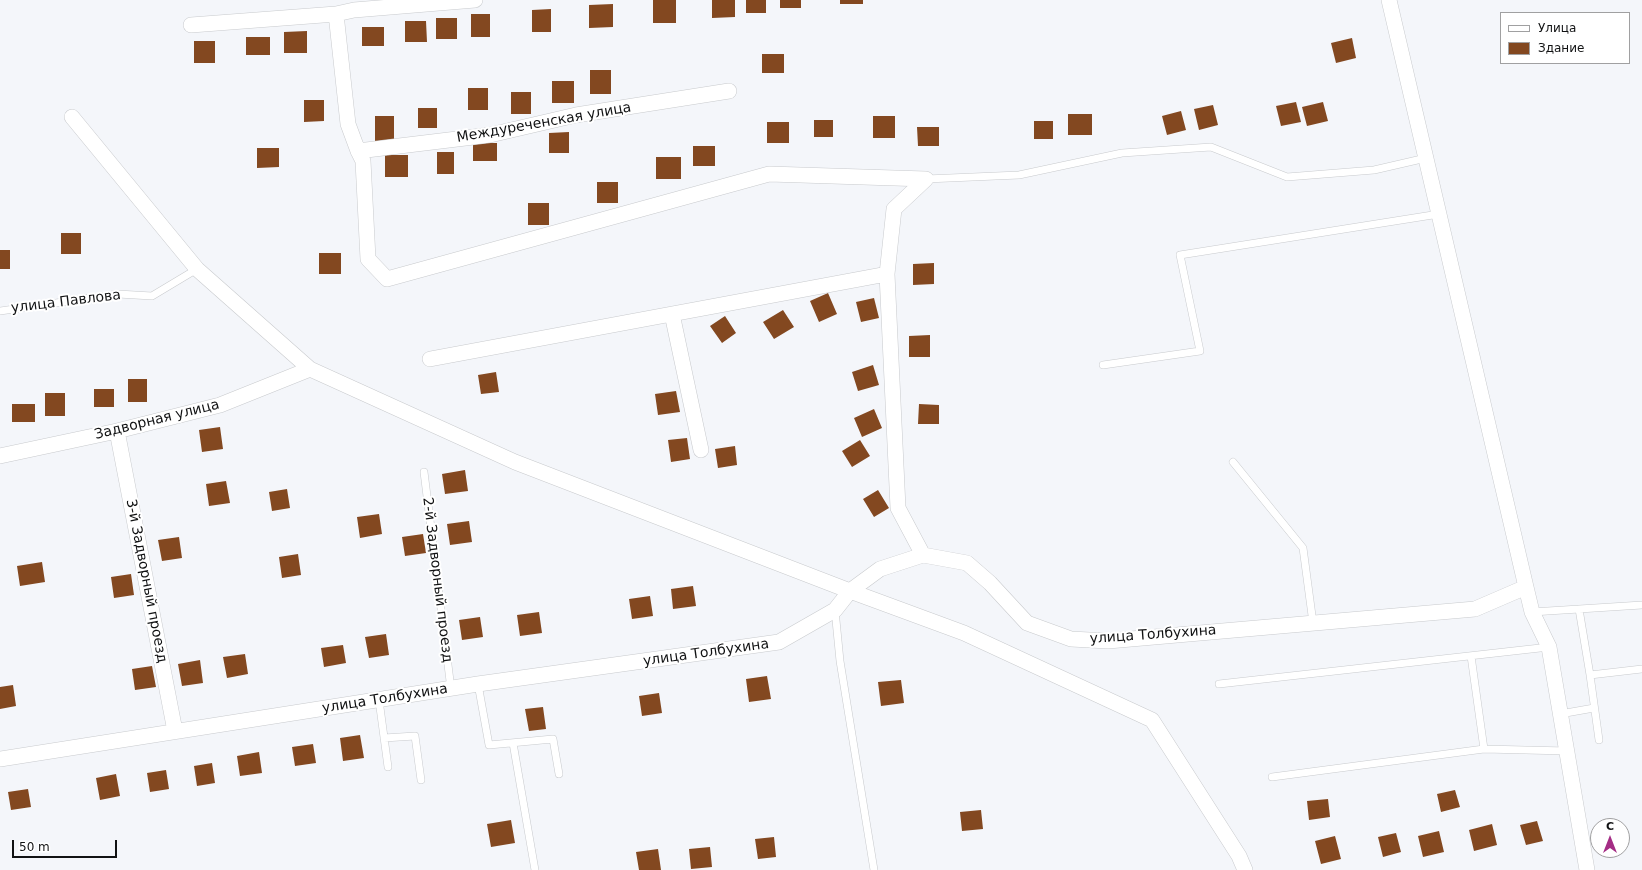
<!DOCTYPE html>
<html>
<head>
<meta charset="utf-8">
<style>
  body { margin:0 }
  #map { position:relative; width:1642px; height:870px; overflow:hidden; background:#f4f6fa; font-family:"DejaVu Sans",sans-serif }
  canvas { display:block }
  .legend { position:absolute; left:1500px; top:12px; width:130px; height:52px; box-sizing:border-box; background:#fff; border:1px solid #a0a0a1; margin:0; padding:5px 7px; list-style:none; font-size:12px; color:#111213 }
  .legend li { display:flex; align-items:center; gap:8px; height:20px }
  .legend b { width:20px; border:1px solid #a0a0a1 }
  .north { position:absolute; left:1590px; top:818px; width:40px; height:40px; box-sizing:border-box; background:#fff; border:1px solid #a0a0a1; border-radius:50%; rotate:0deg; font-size:11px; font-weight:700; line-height:16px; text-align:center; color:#111213 }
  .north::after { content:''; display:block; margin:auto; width:14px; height:18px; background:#a42d85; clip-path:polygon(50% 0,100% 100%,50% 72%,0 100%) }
  .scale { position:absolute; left:12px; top:840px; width:105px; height:18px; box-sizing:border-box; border:2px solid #111213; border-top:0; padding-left:5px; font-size:12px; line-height:14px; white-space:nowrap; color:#111213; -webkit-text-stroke:3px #fff; paint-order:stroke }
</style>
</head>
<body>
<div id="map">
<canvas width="1642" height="870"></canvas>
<ul class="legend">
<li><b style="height:5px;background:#fff"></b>Улица</li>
<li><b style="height:11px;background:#834820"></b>Здание</li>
</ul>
<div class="north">С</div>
<div class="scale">50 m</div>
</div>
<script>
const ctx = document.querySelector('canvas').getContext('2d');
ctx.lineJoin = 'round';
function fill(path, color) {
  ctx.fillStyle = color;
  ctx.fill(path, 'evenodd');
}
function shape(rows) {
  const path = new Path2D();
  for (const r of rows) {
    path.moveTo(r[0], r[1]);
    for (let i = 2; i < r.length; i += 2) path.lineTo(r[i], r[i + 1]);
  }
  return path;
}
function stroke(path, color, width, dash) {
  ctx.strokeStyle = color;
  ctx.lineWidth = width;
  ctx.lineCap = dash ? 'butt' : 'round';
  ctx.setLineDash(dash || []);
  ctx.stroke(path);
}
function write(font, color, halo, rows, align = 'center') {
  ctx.font = font + ' "DejaVu Sans",sans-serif';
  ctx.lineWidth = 4;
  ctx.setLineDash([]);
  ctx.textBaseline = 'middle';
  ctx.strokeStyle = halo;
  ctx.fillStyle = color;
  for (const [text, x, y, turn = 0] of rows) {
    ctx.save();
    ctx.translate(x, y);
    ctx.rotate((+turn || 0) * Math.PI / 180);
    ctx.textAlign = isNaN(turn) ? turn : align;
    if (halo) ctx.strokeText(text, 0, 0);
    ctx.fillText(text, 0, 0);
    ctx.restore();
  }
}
fill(shape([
  [653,0,676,0,676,23,653,23],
  [712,0,735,0,735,17,712,18],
  [746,0,766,0,766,13,746,13],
  [780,0,801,0,801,8,780,8],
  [840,0,863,0,863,4,840,4],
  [613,4,613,27,589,28,589,5],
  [551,9,551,32,532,32,532,10],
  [471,14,490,14,490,37,471,37],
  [436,18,457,18,457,39,436,39],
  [405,21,426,21,427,42,405,42],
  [362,27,384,27,384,46,362,46],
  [307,31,307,53,284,53,284,32],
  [246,37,270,37,270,55,246,55],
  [1352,38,1356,58,1336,63,1331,43],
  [194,41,215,41,215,63,194,63],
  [762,54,784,54,784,73,762,73],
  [590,70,611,70,611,94,590,94],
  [552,81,574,81,574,103,552,103],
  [468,88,488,88,488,110,468,110],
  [511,92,531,92,531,114,511,114],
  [304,100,324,100,324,121,304,122],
  [1296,102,1301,122,1281,126,1276,106],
  [1323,102,1328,121,1307,126,1302,107],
  [1213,105,1218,125,1199,130,1194,109],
  [418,108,437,108,437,128,418,128],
  [1181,111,1186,130,1167,135,1162,116],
  [1068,114,1092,114,1092,135,1068,135],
  [375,116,394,116,394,141,375,141],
  [873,116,895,116,895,138,873,138],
  [814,120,833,120,833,137,814,137],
  [1034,121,1053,121,1053,139,1034,139],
  [767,122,789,122,789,143,767,143],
  [917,127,939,127,939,146,918,146],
  [569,132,569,153,549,153,549,133],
  [473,143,497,143,497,161,473,161],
  [693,146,715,146,715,166,693,166],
  [257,148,279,148,279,167,257,168],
  [437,152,454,152,454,174,437,174],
  [385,155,408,155,408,177,385,177],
  [656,157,681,157,681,179,656,179],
  [597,182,618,182,618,203,597,203],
  [528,203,549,203,549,225,528,225],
  [61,233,81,233,81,254,61,254],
  [0,250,10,250,10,269,0,269],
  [319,253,341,253,341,274,319,274],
  [934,263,934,284,913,285,913,264],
  [828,293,837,314,819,322,810,301],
  [874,298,879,318,861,322,856,302],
  [783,310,794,327,774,339,763,322],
  [725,316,736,333,722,343,710,326],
  [930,335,930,357,909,357,909,336],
  [873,365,879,385,858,391,852,372],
  [496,372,499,392,481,394,478,375],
  [128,379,147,379,147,402,128,402],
  [94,389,114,389,114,407,94,407],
  [676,391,680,412,658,415,655,394],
  [45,393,65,393,65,416,45,416],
  [12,404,35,404,35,422,12,422],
  [919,404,939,405,939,424,918,424],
  [874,409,882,428,862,437,854,418],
  [220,427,223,449,202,452,199,430],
  [687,438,690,459,671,462,668,440],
  [860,440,870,456,852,467,842,451],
  [735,446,737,465,718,468,715,449],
  [465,470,468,491,445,494,442,474],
  [226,481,230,503,209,506,206,484],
  [287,489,290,508,272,511,269,492],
  [878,490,889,508,874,517,863,499],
  [379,514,382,534,360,538,357,517],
  [469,521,472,542,450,545,447,524],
  [423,534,426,553,405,556,402,537],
  [179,537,182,558,162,561,158,540],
  [298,554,301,575,282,578,279,557],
  [42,562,45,582,20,586,17,566],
  [131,574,134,595,114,598,111,577],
  [693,586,696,606,673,609,671,589],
  [650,596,653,616,632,619,629,599],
  [539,612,542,633,520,636,517,615],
  [480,617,483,637,462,640,459,620],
  [386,634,389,655,369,658,365,637],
  [343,645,346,663,324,667,321,648],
  [245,654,248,674,227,678,223,657],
  [200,660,203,683,182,686,178,664],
  [152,666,156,687,135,690,132,669],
  [767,676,771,699,749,702,746,679],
  [901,680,904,703,881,706,878,682],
  [13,685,16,706,0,709,0,687],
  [659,693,662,713,642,716,639,696],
  [543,707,546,729,529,731,525,709],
  [360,735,364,758,343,761,340,738],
  [313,744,316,763,295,766,292,747],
  [259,752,262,773,240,776,237,756],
  [212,763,215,783,197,786,194,766],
  [166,770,169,789,150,792,147,773],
  [116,774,120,796,100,800,96,778],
  [28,789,31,807,11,810,8,792],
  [1455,790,1460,807,1441,812,1437,794],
  [1328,799,1330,817,1309,820,1307,801],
  [981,810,983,829,962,831,960,812],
  [511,820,515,843,491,847,487,824],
  [1537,821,1543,841,1526,845,1520,825],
  [1492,824,1497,845,1474,851,1469,830],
  [1439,831,1444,852,1423,857,1418,836],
  [1396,833,1401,852,1383,857,1378,837],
  [1335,836,1341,859,1321,864,1315,841],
  [774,837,776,857,758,859,755,839],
  [710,847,712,867,691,869,689,849],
  [658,849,661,870,639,870,636,852]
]), '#834820');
const service = shape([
  [926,179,1019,175,1122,153,1211,147,1287,177,1374,170,1426,158],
  [0,311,118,294,152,296,197,269],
  [1103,365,1200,351,1180,255,1439,214],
  [1233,462,1303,548,1313,623],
  [424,472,451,689],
  [1579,609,1590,675,1642,669],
  [835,610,840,661,874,870],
  [1532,612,1642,605],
  [1471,656,1484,749],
  [1590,675,1599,740],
  [478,684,489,745,553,739,559,774],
  [1219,684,1549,647],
  [379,700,388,767],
  [1560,714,1594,708],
  [384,738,415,736,421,780],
  [513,743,535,870],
  [1272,777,1484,749,1567,751]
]);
const minor = shape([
  [1389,0,1526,587,1532,612,1549,647,1587,870],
  [336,14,348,124,358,151,363,161,368,259,387,279,769,174,926,179,894,209,887,274],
  [191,25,336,14,354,10,475,0],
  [72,117,197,269,310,369,515,462,850,591,964,633,1152,720,1239,856,1245,870],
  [358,151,490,135,576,115,729,91],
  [672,314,701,450],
  [430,359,887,274,898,508,923,555],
  [117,431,175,731],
  [0,456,117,431,220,405,310,369],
  [0,759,478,684,779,642,835,610,850,591,880,569,923,555,967,563,990,583,1027,623,1071,639,1108,641,1475,609,1526,587]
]);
stroke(service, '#c8cacd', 8);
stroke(minor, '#c8cacd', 16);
stroke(service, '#fff', 7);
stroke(minor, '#fff', 15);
write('14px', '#111213', '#fff', [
  ["Междуреченская улица",544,123,-10],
  ["улица Павлова",66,302,-7],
  ["Задворная улица",157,420,-14],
  ["2-й Задворный проезд",437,580,83],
  ["3-й Задворный проезд",146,581,79],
  ["улица Толбухина",1153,635,-4],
  ["улица Толбухина",706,653,-8],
  ["улица Толбухина",385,699,-9]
]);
</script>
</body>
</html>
